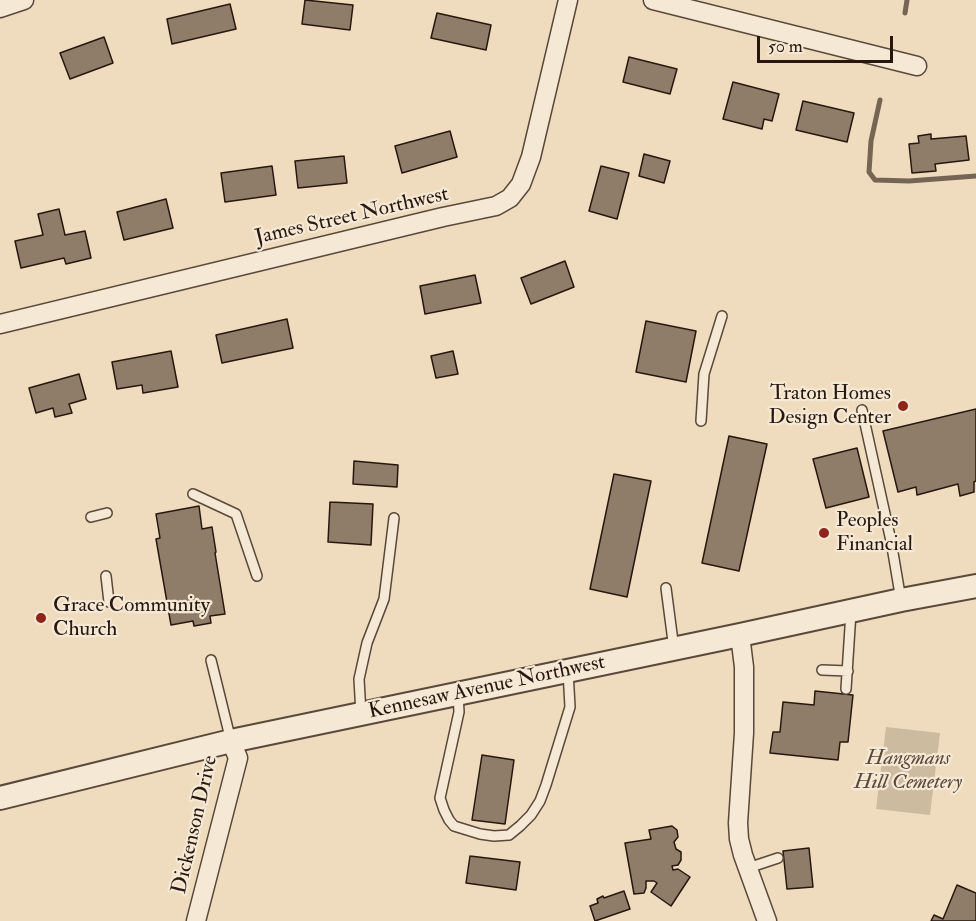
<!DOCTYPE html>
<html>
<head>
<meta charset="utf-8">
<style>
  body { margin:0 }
  #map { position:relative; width:976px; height:921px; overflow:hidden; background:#efdcbe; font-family:"IM FELL Double Pica",serif }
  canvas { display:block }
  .scale { position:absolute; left:757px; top:36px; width:136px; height:27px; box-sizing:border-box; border:3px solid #28170e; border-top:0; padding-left:8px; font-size:18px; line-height:21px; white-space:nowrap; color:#28170e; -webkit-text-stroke:4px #f5e8d5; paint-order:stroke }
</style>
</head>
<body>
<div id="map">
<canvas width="976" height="921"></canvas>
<div class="scale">50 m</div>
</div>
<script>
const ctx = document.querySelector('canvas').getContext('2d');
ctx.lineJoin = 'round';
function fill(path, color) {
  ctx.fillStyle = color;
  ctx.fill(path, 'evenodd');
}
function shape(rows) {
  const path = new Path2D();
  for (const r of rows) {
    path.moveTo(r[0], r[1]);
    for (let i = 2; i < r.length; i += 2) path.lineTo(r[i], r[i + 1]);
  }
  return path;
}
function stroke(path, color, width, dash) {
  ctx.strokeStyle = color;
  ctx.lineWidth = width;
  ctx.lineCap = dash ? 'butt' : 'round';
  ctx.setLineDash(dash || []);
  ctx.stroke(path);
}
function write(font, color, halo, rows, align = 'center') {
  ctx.font = font + ' "IM FELL Double Pica",serif';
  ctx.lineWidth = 4.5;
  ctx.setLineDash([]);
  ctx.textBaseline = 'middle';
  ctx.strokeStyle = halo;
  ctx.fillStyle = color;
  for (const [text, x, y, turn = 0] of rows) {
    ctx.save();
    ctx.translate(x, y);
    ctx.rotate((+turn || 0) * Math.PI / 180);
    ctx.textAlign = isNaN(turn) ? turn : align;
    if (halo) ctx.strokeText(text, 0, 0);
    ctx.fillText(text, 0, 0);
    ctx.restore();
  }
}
fill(shape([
  [886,727,940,733,930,815,876,809]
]), '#cdbba0');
stroke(shape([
  [905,13,907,0],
  [880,100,871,141,869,172,875,180,909,181,976,176]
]), '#776554', 5);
const building = shape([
  [305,0,353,5,350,30,302,24,305,0],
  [230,4,236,29,172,44,167,19,230,4],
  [437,13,491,25,486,50,431,38,437,13],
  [104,37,113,63,70,79,60,53,104,37],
  [629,57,677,69,670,94,623,82,629,57],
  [733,82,779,94,772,121,764,119,762,129,723,119,733,82],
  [803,101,854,113,847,142,796,130,803,101],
  [450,131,457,157,402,173,395,146,450,131],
  [931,134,931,139,966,136,969,160,935,164,936,171,912,173,909,144,919,143,918,136,931,134],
  [644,154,670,161,664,183,639,176,644,154],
  [344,156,347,183,298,188,295,161,344,156],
  [272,166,276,195,225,202,221,173,272,166],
  [601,166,629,173,617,219,589,211,601,166],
  [166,199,173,228,124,240,117,212,166,199],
  [59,209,65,235,85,231,91,258,66,264,64,258,21,268,15,241,43,235,38,214,59,209],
  [565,261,574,287,531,304,521,278,565,261],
  [475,275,481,303,425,314,420,286,475,275],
  [287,319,293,348,222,363,216,335,287,319],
  [646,321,696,331,686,382,636,372,646,321],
  [171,351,178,387,143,393,142,385,117,389,112,362,171,351],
  [453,351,458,374,436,378,431,356,453,351],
  [79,374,86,399,69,404,72,413,55,417,53,408,36,413,29,388,79,374],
  [976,409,976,481,974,482,974,492,960,496,958,484,917,495,916,487,898,492,883,431,976,409],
  [729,436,767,444,739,571,702,563,729,436],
  [857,448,869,497,826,508,813,459,857,448],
  [354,461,398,465,397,487,353,484,354,461],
  [614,474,651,481,627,597,590,589,614,474],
  [330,502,373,504,371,545,328,542,330,502],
  [199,506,202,529,212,527,216,552,215,553,225,614,210,616,211,623,194,626,193,621,171,625,156,539,160,538,156,514,199,506],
  [815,691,853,695,848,742,840,742,838,760,770,753,773,732,780,732,783,702,814,705,815,691],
  [482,755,514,760,505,824,472,820,482,755],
  [672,826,677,830,678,837,674,842,676,849,681,852,681,860,678,865,672,866,673,870,678,869,690,877,671,906,651,892,657,883,654,881,646,881,646,888,644,893,634,894,625,843,651,839,649,830,672,826],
  [809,848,813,887,787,889,783,851,809,848],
  [470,856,520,862,516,890,466,883,470,856],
  [957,885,976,893,976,921,931,921,934,915,943,919,957,885],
  [624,891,630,909,595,921,590,906,598,903,597,899,603,896,604,898,624,891]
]);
fill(building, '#8f7d6a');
stroke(building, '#28170e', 1.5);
const service = shape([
  [862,410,891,541,901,600],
  [701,421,704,374,722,316],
  [193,494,236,514,257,576],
  [91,517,107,513],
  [106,576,109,602],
  [666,588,674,649],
  [211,660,231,741],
  [822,670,848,671],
  [846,689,851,612],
  [458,694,459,712,440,798,444,810,449,820,454,826,480,834,494,836,509,835,520,826,531,815,540,801,546,785,570,707,568,671],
  [361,714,359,679,367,643,384,599,394,518],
  [748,868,778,858]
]);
const minor = shape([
  [653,0,917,66],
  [0,8,24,0],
  [0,324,443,217,496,206,510,198,521,184,531,157,568,0],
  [740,635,744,667,744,733,738,823,739,839,743,855,767,921],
  [196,921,238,758,231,741]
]);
const tertiary = shape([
  [0,798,231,741,740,635,901,600,976,586]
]);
stroke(service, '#5a483a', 12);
stroke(minor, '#5a483a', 21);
stroke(tertiary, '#5a483a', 26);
stroke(service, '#f5e8d5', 9);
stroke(minor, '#f5e8d5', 18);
stroke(tertiary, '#f5e8d5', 22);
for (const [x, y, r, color] of [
  [903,406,6,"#8f2418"],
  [824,533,6,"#8f2418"],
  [41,618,6,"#8f2418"]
]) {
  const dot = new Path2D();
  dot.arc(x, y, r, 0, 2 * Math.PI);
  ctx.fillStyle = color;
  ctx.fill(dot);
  stroke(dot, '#f5e8d5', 2);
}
write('21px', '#28170e', '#f5e8d5', [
  ["James Street Northwest",352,217,-13],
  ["Kennesaw Avenue Northwest",487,688,-12],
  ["Dickenson Drive",196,825,-77]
]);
write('21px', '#28170e', '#f5e8d5', [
  ["Traton Homes",891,394,"right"],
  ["Design Center",891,418,"right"],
  ["Peoples",836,521],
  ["Financial",836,545],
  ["Grace Community",53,606],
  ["Church",53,630]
], 'left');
write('italic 21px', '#5a483a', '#f5e8d5', [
  ["Hangmans",908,759],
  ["Hill Cemetery",908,783]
]);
</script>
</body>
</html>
